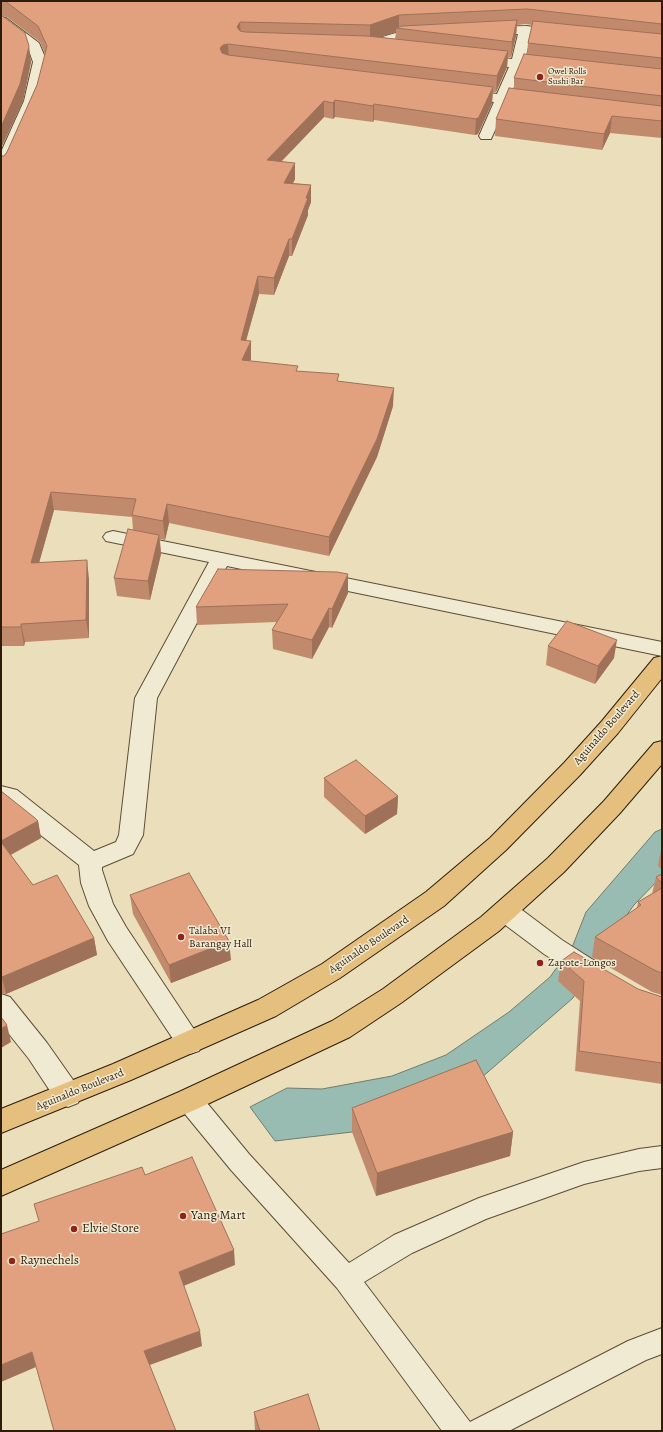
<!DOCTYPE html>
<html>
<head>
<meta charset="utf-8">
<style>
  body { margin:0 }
  #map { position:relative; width:663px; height:1432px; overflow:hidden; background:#eadebb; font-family:Alegreya,serif }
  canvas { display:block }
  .frame { position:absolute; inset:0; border:2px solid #2e1d0b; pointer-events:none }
</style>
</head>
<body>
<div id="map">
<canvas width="663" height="1432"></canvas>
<div class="frame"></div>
</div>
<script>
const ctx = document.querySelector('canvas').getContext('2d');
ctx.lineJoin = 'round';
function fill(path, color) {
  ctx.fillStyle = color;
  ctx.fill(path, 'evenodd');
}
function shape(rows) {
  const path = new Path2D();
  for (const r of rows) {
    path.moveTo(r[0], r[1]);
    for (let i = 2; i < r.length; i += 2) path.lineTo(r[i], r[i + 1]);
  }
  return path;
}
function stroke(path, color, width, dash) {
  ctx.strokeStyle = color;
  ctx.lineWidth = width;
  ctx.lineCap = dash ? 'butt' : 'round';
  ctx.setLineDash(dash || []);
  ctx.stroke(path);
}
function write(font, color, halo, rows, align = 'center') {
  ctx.font = font + ' Alegreya,serif';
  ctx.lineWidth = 3;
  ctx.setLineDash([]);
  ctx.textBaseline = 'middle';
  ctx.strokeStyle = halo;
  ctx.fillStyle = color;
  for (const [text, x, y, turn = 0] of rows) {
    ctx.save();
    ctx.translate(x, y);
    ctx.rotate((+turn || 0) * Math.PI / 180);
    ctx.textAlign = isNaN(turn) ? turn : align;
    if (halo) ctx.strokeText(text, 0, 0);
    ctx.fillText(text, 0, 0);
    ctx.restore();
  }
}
const water = shape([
  [662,829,662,876,634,905,595,959,573,998,473,1085,352,1132,275,1141,250,1107,287,1088,322,1089,392,1076,446,1055,509,1012,550,977,573,945,586,912,655,832,662,829]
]);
fill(water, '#98bcb1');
stroke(water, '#6e7c6f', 1);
const service = shape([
  [189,1089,198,1092,249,1154,349,1263,394,1235,479,1198,584,1162,639,1149,662,1146,662,1168,639,1171,584,1184,486,1219,412,1253,364,1282,470,1422,628,1341,662,1328,662,1354,646,1360,509,1431,442,1431,337,1288,231,1170,180,1108,177,1100,180,1092,189,1089]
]);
const minor = shape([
  [1,17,6,18,39,43,47,62,38,101,8,168,6,171,1,172,1,152,24,101,33,62,28,48,1,27,1,17],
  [526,26,566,31,568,34,566,37,561,38,531,35,525,60,550,63,555,64,557,67,555,70,550,71,522,68,510,96,534,99,539,100,541,103,539,106,534,107,507,104,491,139,481,139,479,136,494,102,463,98,458,97,456,94,458,91,463,90,497,94,509,67,478,63,473,62,471,59,473,56,478,55,512,59,518,34,486,35,481,34,479,31,481,28,486,27,526,26],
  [426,30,431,31,433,34,431,37,400,40,367,50,362,49,360,46,362,43,399,32,426,30],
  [113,531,662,642,662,656,227,566,157,698,143,835,133,854,102,867,102,870,113,904,126,927,203,1043,199,1051,190,1054,181,1051,108,941,89,906,81,883,79,865,1,804,1,786,17,790,94,851,116,842,119,835,135,698,209,562,106,541,103,537,106,533,113,531],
  [505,901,514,904,562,940,601,965,605,972,601,979,592,982,583,979,544,954,496,918,493,911,496,904,505,901],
  [1,994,10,997,47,1043,78,1087,81,1095,78,1103,68,1107,58,1103,29,1059,1,1024,1,994]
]);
const trunk = shape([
  [662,656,662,678,618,733,580,775,506,850,444,906,340,978,276,1016,131,1080,1,1133,1,1109,113,1064,258,1000,322,964,426,892,490,838,564,763,602,721,654,658,662,656],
  [662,741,662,764,620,813,564,872,499,931,401,1003,350,1037,199,1108,1,1196,1,1170,179,1092,332,1021,383,989,481,917,548,858,604,801,654,743,662,741]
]);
stroke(service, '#5d4d37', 2);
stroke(minor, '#5d4d37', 2);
stroke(trunk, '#2e1d0b', 2);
fill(service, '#f1ead3');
fill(minor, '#f1ead3');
fill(trunk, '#e5bf7e');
fill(shape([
  [1,1,662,1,662,138,610,133,602,150,495,136,496,119,514,89,514,78,527,54,528,43,532,25,526,24,517,25,516,36,511,57,508,57,507,67,496,92,493,92,492,103,478,134,475,135,374,120,373,122,335,117,333,119,324,117,282,161,295,179,293,183,311,185,311,202,308,210,308,215,292,256,289,256,274,295,259,294,246,341,251,341,251,359,250,361,298,371,339,381,393,406,377,457,329,556,169,523,165,540,160,539,161,554,150,600,117,596,114,578,133,530,132,517,54,510,39,562,89,579,89,638,25,642,24,646,1,646,1,156,4,156,7,152,37,85,45,54,40,42,7,17,2,16,31,62,23,101,1,148],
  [396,32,395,39,380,37],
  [348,593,332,628,329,627,312,659,273,649,272,630,277,622,197,625,196,607],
  [548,646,614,658,595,684,546,665],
  [324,778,398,796,397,814,365,834,324,797],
  [1,791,38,821,41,838,11,855,33,885,94,938,97,955,6,994,1,993],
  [662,845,662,870,658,866],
  [662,874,662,995,652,992,592,957,595,937,637,908,638,902,652,894,656,877],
  [130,895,231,960,171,983,133,914],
  [561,961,638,989,662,997,662,1084,575,1071,580,1001,558,981],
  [352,1108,513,1132,510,1156,376,1196,352,1132],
  [254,1412,320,1431,255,1431]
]), '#c28a6c');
fill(shape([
  [399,15,399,28,396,28,396,32,370,40,370,25],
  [517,20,516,36,511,57,512,42],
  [240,22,241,38,237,27],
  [228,44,229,60,224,61,220,48,223,45],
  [29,46,31,62,23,101,1,148,1,127],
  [508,51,507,67,496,92,497,76],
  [493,87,492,103,478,134,475,135,476,119],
  [335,100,335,117,333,119,333,103],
  [324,101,324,117,267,176,267,160],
  [374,104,374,120,373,122,373,106],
  [612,116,610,133,602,150,604,134],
  [295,163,295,179,285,200,284,183],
  [311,185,311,202,308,210,308,215,292,256,292,239],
  [289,239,289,256,274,295,274,278],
  [258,276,259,294,241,358,241,340],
  [251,341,251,359,242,378,242,360],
  [394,388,393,406,377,457,329,556,329,537],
  [51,492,54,510,34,581,31,563],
  [167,504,169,523,165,540,163,521],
  [159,535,161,554,150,600,148,581],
  [87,560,89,579,89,638,86,620],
  [348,574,348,593,332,628,332,609],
  [329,608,329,627,312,659,312,640],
  [21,624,25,642,24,646,21,627],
  [617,640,614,658,595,684,598,666],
  [398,796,397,814,365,834,365,816],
  [38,821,41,838,4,858,1,841],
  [94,938,97,955,6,994,2,977],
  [229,941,231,960,171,983,169,965],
  [7,1025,11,1042,1,1048,1,1029],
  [513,1132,510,1156,376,1196,377,1173],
  [234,1250,235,1265,181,1287,179,1272],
  [200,1331,202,1346,147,1366,144,1351],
  [32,1352,36,1367,1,1382,1,1365]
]), '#9e7158');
const building = shape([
  [3,1,662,1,662,24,527,9,399,15,370,25,240,22,237,27,240,31,245,32,367,36,508,51,497,76,228,44,223,45,220,48,222,53,228,55,493,87,479,117,476,119,374,104,373,106,335,100,333,103,324,101,267,160,295,163,284,183,311,185,306,198,308,198,292,239,289,239,274,278,258,276,241,340,251,341,242,360,298,366,296,371,339,374,337,381,394,388,377,439,329,537,167,504,163,521,132,515,136,499,51,492,31,563,87,560,86,620,21,624,21,627,1,627,1,156,4,156,7,152,37,85,47,46,38,26,5,1,3,1],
  [1,15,25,33,29,46,20,84,1,127,1,15],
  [517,20,512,42,396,28,402,26,517,20],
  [533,21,662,34,662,58,528,43,533,21],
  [524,54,662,69,662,96,514,78,524,54],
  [509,88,662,106,662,121,612,116,604,134,496,119,509,88],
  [128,529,159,535,148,581,114,578,128,529],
  [218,569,337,572,348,574,332,609,329,608,312,640,272,630,288,604,196,607,218,569],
  [567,621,617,640,598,666,548,646,567,621],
  [356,760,398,796,365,816,324,778,356,760],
  [1,791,35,818,38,821,1,841,1,791],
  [1,842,33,885,57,875,94,938,2,977,1,977,1,842],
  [189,873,229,941,169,965,130,895,189,873],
  [662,874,662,883,656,877,662,874],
  [662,888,662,973,656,971,595,937,641,905,638,902,662,888],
  [574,952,638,989,662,997,662,1063,579,1051,584,981,561,961,574,952],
  [1,1017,7,1025,1,1029,1,1017],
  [476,1060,513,1132,377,1173,352,1108,476,1060],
  [192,1157,234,1250,179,1272,200,1331,144,1351,176,1431,54,1431,32,1352,1,1365,1,1234,39,1221,34,1204,142,1167,145,1175,192,1157],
  [308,1394,320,1431,260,1431,254,1412,308,1394]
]);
fill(building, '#e1a17e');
stroke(building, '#9e7158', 1);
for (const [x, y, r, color] of [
  [540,77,4,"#8f2418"],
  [181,937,4,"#8f2418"],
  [540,963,4,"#8f2418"],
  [183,1216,4,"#8f2418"],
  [74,1229,4,"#8f2418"],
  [12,1261,4,"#8f2418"]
]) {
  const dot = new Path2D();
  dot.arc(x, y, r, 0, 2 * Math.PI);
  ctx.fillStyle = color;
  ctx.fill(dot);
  stroke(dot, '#f1ead3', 1.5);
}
write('9px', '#2e1d0b', '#f1ead3', [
  ["Owel Rolls",548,72],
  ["Sushi Bar",548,82]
], 'left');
write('11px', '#2e1d0b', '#f1ead3', [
  ["Aguinaldo Boulevard",607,728,-49],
  ["Aguinaldo Boulevard",369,945,-34],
  ["Aguinaldo Boulevard",80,1090,-22]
]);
write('11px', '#2e1d0b', '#f1ead3', [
  ["Talaba VI",189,931],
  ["Barangay Hall",189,944],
  ["Zapote-Longos",548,963]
], 'left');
write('13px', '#2e1d0b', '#f1ead3', [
  ["Yang Mart",191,1216],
  ["Elvie Store",82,1229],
  ["Raynechels",20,1261]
], 'left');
</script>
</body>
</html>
